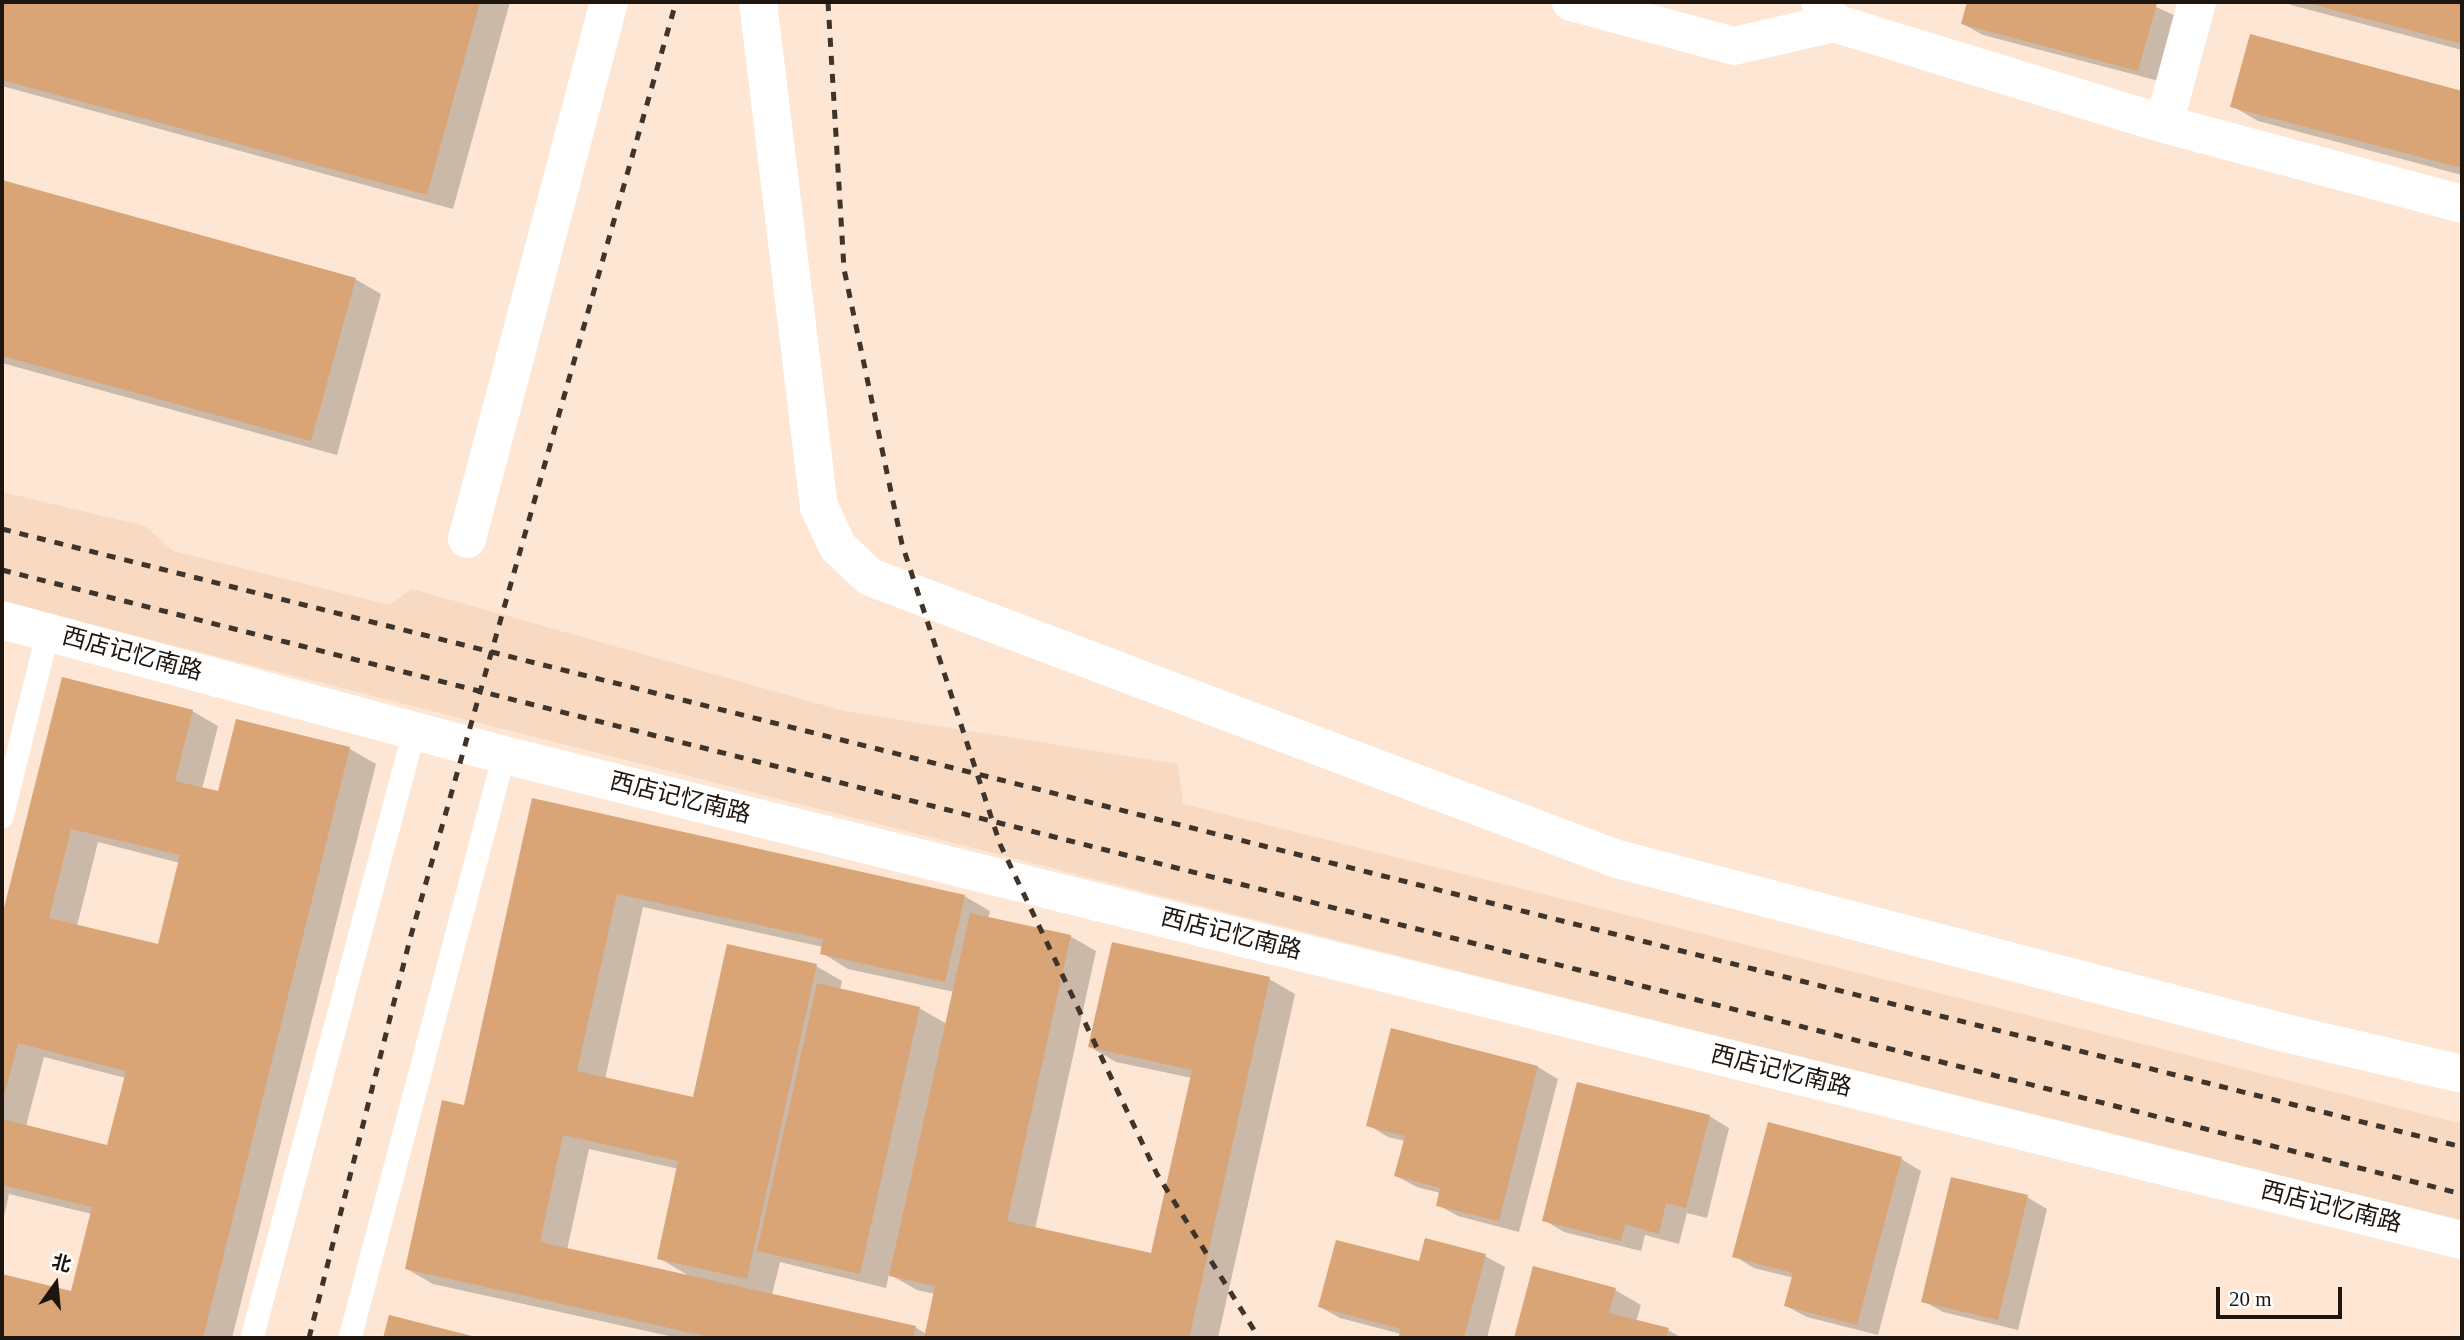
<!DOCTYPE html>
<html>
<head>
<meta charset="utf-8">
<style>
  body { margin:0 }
  #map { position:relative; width:2464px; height:1340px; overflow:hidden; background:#fde6d3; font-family:"Times New Roman","Noto Sans SC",serif }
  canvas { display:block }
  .frame { position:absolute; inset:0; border:4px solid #1d150e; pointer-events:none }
  .north { position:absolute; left:21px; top:1249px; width:70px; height:70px; -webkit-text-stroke:5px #fff; paint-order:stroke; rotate:15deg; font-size:19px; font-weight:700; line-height:28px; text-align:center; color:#1d150e }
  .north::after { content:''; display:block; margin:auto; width:24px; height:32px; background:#1d150e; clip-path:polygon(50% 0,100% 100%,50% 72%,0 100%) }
  .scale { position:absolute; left:2216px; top:1287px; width:126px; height:32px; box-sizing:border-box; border:4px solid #1d150e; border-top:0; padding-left:9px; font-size:21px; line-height:24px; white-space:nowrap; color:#1d150e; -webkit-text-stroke:5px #fff; paint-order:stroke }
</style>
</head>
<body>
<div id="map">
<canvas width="2464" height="1340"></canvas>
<div class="frame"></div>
<div class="north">北</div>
<div class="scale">20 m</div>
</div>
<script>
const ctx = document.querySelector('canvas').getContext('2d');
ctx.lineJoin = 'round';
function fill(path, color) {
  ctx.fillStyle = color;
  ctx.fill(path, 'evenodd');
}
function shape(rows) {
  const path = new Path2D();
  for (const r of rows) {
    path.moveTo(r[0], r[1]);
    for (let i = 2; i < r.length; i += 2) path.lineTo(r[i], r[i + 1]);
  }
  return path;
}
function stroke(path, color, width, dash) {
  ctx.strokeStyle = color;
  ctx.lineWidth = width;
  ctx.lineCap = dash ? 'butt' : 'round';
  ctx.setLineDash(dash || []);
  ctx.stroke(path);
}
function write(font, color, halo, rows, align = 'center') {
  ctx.font = font + ' "Times New Roman","Noto Sans SC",serif';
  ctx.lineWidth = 5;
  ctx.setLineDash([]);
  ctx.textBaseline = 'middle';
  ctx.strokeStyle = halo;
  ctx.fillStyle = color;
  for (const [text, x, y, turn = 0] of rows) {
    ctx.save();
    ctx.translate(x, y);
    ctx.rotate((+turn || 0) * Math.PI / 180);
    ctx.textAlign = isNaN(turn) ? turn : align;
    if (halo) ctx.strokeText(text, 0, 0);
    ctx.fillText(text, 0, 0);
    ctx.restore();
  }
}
fill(shape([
  [2,492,145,526,173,551,389,605,412,589,844,711,1178,764,1183,804,2462,1124,2462,1225,2,602]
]), '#f7dac1');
fill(shape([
  [2,2,510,2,453,209,2,86],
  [1969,2,2145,2,2176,16,2159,81,1983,35,1963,24],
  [2285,2,2462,2,2462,50,2291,5],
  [2251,37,2462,93,2462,175,2258,121,2232,106],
  [2,182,355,279,381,294,337,455,2,363],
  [63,679,192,711,218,726,202,789,219,793,237,721,350,749,376,764,232,1338,2,1338,2,1276,72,1294,92,1214,9,1194,2,1225,2,925],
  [98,842,180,863,159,946,77,926],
  [44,1057,126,1078,109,1147,26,1126],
  [534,800,964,896,990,911,988,919,1070,936,1096,951,1035,1229,1152,1255,1192,1078,1116,1062,1090,1047,1269,979,1295,994,1218,1338,678,1338,433,1284,407,1269,465,1107],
  [643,907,823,947,822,953,848,969,954,992,947,1024,919,1008,840,990,842,981,816,966,694,1099,605,1079],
  [589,1149,679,1169,659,1258,689,1276,567,1250],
  [780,1262,886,1288,889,1274,917,1290,935,1294,926,1334,915,1327,772,1295],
  [1392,1031,1538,1067,1558,1079,1519,1232,1458,1216,1438,1205,1440,1193,1417,1187,1396,1176,1405,1141,1388,1137,1368,1125],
  [1709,1116,1729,1128,1707,1218,1687,1213,1679,1244,1645,1235,1641,1251,1564,1232,1544,1220],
  [1901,1159,1921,1171,1878,1335,1807,1317,1786,1306,1794,1278,1754,1268,1734,1256],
  [2027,1197,2047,1209,2018,1330,1943,1312,1923,1301],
  [1485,1256,1505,1267,1487,1338,1400,1338,1401,1334,1340,1318,1320,1307],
  [1534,1269,1615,1290,1641,1305,1636,1322,1668,1330,1682,1338,1516,1338]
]), '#0003');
fill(shape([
  [2,2,480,2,427,195,2,80],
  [1967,2,2152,2,2157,3,2138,71,1961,24],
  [2462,2,2462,44,2307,3,2308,2],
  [2250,34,2462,91,2462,168,2230,107],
  [2,180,356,278,311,441,2,356],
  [62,677,193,710,175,781,218,791,236,719,350,747,203,1338,2,1338,2,1274,71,1291,92,1207,2,1185,2,1119,107,1145,126,1071,18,1043,2,1103,2,916],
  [71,829,180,855,158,944,49,918],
  [532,798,965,895,945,982,820,954,823,939,617,894,577,1071,693,1097,727,944,817,964,747,1279,657,1259,678,1161,563,1135,540,1242,916,1326,913,1338,714,1338,405,1269,442,1100,464,1105],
  [970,913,1071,935,1007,1221,1151,1253,1192,1070,1088,1047,1112,942,1270,977,1189,1338,924,1338,935,1286,889,1276],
  [817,983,920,1007,860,1274,757,1251],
  [1391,1028,1538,1066,1499,1221,1436,1206,1440,1188,1394,1176,1405,1136,1366,1126],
  [1577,1082,1710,1115,1686,1208,1666,1203,1659,1234,1625,1224,1621,1241,1542,1221],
  [1768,1122,1902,1157,1857,1325,1784,1306,1793,1273,1732,1257],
  [1951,1177,2028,1195,1998,1320,1921,1302],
  [1425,1238,1486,1254,1464,1338,1398,1338,1401,1329,1318,1307,1336,1240,1419,1261],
  [1533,1266,1616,1288,1609,1313,1669,1328,1666,1338,1514,1338],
  [389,1315,476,1337,476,1338,383,1338]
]), '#d9a476');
stroke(shape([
  [2,817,48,632],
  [252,1338,414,732],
  [350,1338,504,755]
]), '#fff', 23);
stroke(shape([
  [758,2,819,507,838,547,870,577,1617,859,2289,1034,2462,1074],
  [1571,2,1734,46,1834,23],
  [1820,2,1834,23,2164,124,2462,204],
  [2164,124,2197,2],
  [467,539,609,2],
  [2,620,504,755,2462,1240]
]), '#fff', 38);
stroke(shape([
  [828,2,844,269,902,544,1000,844,1157,1174,1259,1338],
  [2,529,2462,1147],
  [2,570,2462,1194],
  [309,1338,410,939,676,2]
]), '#3e342b', 5, [9, 9]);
write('24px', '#1d150e', '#fff', [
  ["西店记忆南路",132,655,15],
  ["西店记忆南路",680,799,14],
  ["西店记忆南路",1231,935,14],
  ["西店记忆南路",1781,1072,14],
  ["西店记忆南路",2331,1208,14]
]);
</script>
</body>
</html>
